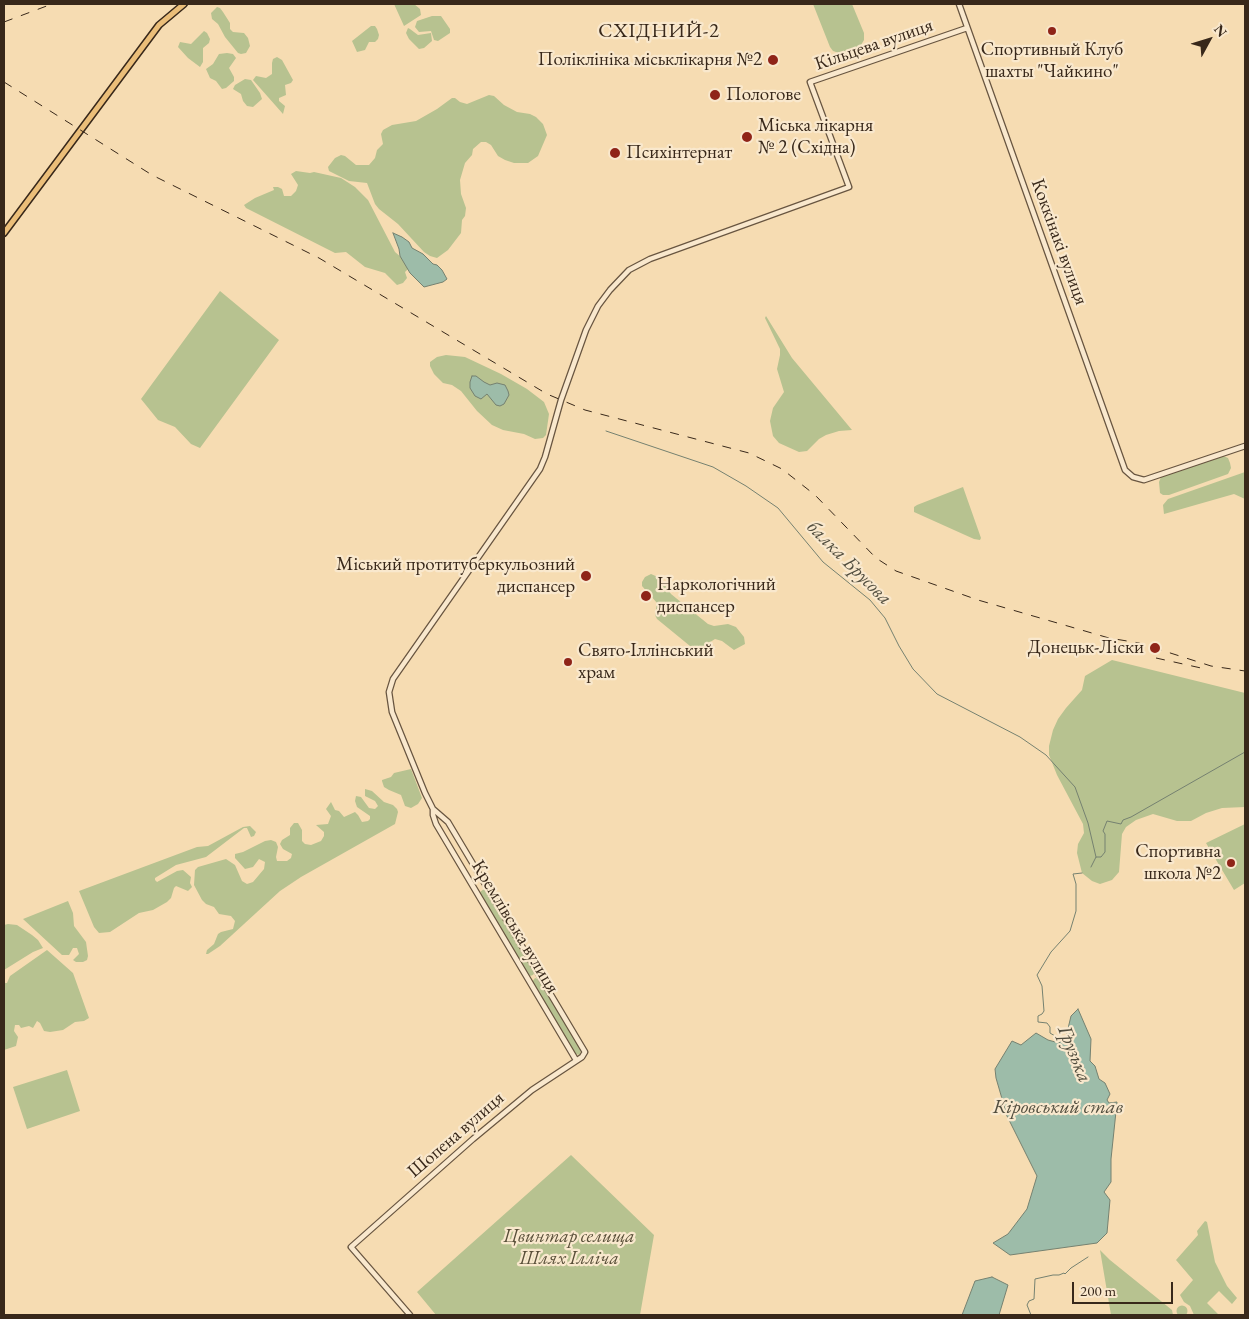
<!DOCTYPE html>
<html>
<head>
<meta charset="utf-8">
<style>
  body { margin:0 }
  #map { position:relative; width:1249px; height:1319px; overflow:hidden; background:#f6dcb2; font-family:"EB Garamond",serif }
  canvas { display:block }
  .frame { position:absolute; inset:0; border:5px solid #38281a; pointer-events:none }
  .north { position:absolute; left:1184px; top:15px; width:50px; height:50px; -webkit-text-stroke:4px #f9e8cd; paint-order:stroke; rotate:51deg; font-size:14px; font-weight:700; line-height:20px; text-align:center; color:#38281a }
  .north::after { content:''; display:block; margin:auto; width:18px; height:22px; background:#38281a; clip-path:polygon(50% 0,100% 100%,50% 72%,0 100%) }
  .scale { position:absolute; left:1072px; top:1282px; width:101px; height:22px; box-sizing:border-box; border:2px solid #38281a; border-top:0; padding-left:6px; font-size:15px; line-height:18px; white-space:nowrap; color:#38281a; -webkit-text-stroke:4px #f9e8cd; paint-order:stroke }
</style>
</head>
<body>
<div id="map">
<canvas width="1249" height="1319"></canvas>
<div class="frame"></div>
<div class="north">N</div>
<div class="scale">200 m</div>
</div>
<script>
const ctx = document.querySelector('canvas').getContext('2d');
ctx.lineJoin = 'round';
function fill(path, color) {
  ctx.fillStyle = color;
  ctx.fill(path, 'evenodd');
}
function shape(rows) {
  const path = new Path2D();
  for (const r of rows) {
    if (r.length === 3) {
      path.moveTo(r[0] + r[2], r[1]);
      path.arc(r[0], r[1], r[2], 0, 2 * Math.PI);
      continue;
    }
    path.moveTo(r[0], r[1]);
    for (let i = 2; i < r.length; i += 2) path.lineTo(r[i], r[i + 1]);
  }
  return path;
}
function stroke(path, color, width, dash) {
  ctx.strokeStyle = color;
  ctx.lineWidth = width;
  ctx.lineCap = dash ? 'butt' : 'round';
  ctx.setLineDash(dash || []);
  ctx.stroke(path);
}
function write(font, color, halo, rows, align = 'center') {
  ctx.font = font + ' "EB Garamond",serif';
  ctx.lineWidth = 4.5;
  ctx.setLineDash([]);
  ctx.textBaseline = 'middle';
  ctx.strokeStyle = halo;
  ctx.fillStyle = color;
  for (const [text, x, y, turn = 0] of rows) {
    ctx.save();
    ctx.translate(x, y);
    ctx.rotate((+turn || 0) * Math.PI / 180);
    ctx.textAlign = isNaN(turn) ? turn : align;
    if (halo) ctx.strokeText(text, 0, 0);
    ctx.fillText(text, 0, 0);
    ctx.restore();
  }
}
fill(shape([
  [394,4,414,4,420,9,421,15,404,26],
  [813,4,852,4,864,33,864,40,858,50,851,54,845,55,833,51,830,47],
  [217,7,220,8,223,12,230,23,230,29,233,32,244,33,248,38,250,46,246,53,241,54,238,53,225,37,218,24,212,19,211,13],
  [432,16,441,16,450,29,450,33,438,41,434,40,431,31,419,32,415,27,417,21],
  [371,26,375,26,377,29,379,35,378,39,375,42,369,42,365,50,357,52,352,41],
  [408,28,410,29,418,35,431,33,432,41,424,48,419,49,409,39,406,33],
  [204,31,207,33,210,39,209,43,203,48,203,62,200,67,188,58,178,47,180,42,191,44],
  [227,53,233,54,236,58,229,68,234,77,234,81,226,88,222,89,216,81,210,78,206,69,213,64,219,54],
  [277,57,282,60,293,80,291,83,285,85,286,95,279,98,279,101,285,106,283,114,253,80,256,76,266,78,272,74,272,63,273,59],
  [245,79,251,80,260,93,262,99,253,107,247,106,243,101,241,94,233,89,235,85],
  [489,95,494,96,504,105,517,112,530,114,536,117,543,124,547,135,538,156,528,163,514,163,505,160,498,156,491,145,486,142,481,142,473,149,472,155,465,163,460,180,461,194,466,208,465,216,462,220,461,233,448,250,437,258,430,256,424,252,398,224,379,209,375,204,367,183,349,181,329,171,328,167,335,158,341,155,345,156,356,165,369,165,375,158,377,150,383,144,381,134,383,130,392,125,416,121,437,109,452,98,455,98,460,102,467,104],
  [296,171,310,173,314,172,341,178,355,187,368,200,395,252,402,258,408,269,405,272,407,278,403,283,397,285,385,273,365,267,346,252,335,253,246,208,244,205,255,198,274,190,273,187,278,187,282,189,284,196,291,196,296,191,298,185,291,174],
  [220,291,279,340,200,448,191,444,175,427,158,420,141,399],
  [766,316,792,358,852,430,839,431,826,435,819,439,807,451,799,452,779,443,773,436,770,421,773,408,784,392,777,369,780,355,780,349,765,318],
  [446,355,465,357,501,374,527,389,544,402,549,414,546,435,543,438,535,439,524,434,503,430,492,425,477,411,461,391,452,385,443,383,434,374,430,366,430,362,437,357],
  [1221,455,1228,458,1230,463,1231,468,1228,474,1169,495,1163,495,1160,493,1159,482,1161,477],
  [1245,472,1245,499,1234,494,1164,514,1163,505,1168,499],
  [963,487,981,538,980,540,974,539,914,512,914,507,917,505],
  [651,574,660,578,671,594,708,624,714,626,728,624,736,627,744,637,745,644,734,650,722,641,715,639,704,646,694,648,690,646,657,619,655,615,657,603,642,586,642,582,645,577],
  [1112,660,1245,693,1245,807,1222,808,1206,813,1191,821,1177,821,1153,814,1136,820,1126,827,1122,834,1119,872,1112,880,1100,884,1092,881,1082,873,1077,853,1078,844,1084,833,1083,824,1057,775,1049,755,1049,746,1053,730,1058,719,1066,708,1082,690,1085,676],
  [411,769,422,798,418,804,411,808,405,806,401,795,389,790,384,787,382,781,382,780,391,777,394,773],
  [365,789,372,791,384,802,393,805,397,809,398,812,395,824,301,877,280,891,220,946,208,954,206,954,207,950,214,944,218,934,221,932,233,929,235,921,231,916,219,914,214,907,206,904,202,900,194,885,195,870,198,867,226,859,235,865,242,881,247,884,253,882,264,869,265,862,259,859,253,867,245,869,235,858,235,854,243,852,265,841,271,840,276,842,278,847,276,857,277,861,287,861,291,858,292,854,283,849,280,844,282,840,290,835,290,828,294,823,298,823,302,830,302,841,305,844,311,845,321,841,324,836,324,832,316,825,328,824,331,816,326,809,331,802,335,810,339,811,344,817,355,812,358,815,362,822,368,821,370,819,370,816,357,807,355,801,356,796,361,797,369,808,375,809,378,806,375,801,365,796],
  [1245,824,1245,883,1234,890,1206,843],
  [250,826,256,832,254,836,251,837,247,828,244,828,206,857,176,865,155,878,155,880,157,882,177,871,183,870,191,877,190,883,192,887,188,891,176,886,174,888,171,898,167,902,153,910,139,913,110,932,99,933,94,927,79,891,197,847,208,846,243,827],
  [484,889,487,890,535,972,533,975,530,976,528,975,481,895,480,892],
  [68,901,73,913,74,926,86,942,88,956,87,960,83,962,76,962,73,960,79,954,77,948,73,948,69,955,62,955,23,919],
  [8,924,17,925,32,935,38,940,43,948,33,952,4,970,4,925],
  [47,950,73,973,89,1018,84,1021,75,1022,63,1030,50,1032,44,1031,40,1023,37,1021,33,1028,29,1026,21,1028,19,1025,15,1025,14,1031,18,1037,16,1046,4,1050,4,983,7,983,10,976],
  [535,978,538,979,581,1050,580,1055,575,1054,532,982],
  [67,1070,80,1111,27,1129,13,1087],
  [571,1155,654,1235,640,1315,436,1315,417,1292],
  [1205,1221,1207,1222,1215,1262,1227,1286,1237,1298,1232,1304,1219,1291,1207,1303,1219,1315,1194,1315,1190,1306,1184,1302,1180,1295,1193,1280,1176,1260,1198,1235,1197,1231],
  [1100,1250,1110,1260,1172,1310,1173,1315,1111,1315],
  [1182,1311,5.5]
]), '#b7c290');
const water = shape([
  [393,233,402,237,409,242,412,248,423,254,433,264,437,265,442,270,447,279,443,282,424,287,410,273,400,256,399,249,393,233],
  [472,376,476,376,484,382,490,385,497,383,505,385,508,391,509,395,504,404,500,406,496,405,487,394,481,399,475,396,470,388,470,382,472,376],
  [1078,1009,1091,1039,1090,1061,1095,1066,1099,1079,1105,1083,1110,1094,1107,1100,1109,1103,1117,1102,1111,1159,1111,1182,1104,1192,1110,1200,1107,1233,1097,1243,1010,1255,993,1243,1008,1234,1027,1209,1037,1176,1007,1116,996,1078,995,1069,1012,1041,1021,1045,1036,1033,1048,1040,1059,1043,1066,1037,1071,1016,1078,1009],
  [992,1277,1008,1285,999,1315,962,1315,975,1281,992,1277]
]);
fill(water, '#9dbca9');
stroke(water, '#758170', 1);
stroke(shape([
  [606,431,713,467,746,486,778,508,823,562,870,600,885,618,899,646,913,669,937,694,1020,737,1046,755,1055,765,1075,787,1088,823,1096,857],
  [1091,867,1096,857,1101,857,1105,852,1105,834,1103,831,1107,821,1121,824,1123,820,1131,817,1245,752],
  [1057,1043,1055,1036,1050,1033,1050,1027,1047,1023,1038,1022,1038,1016,1042,1014,1044,1011,1042,986,1037,975,1051,952,1070,931,1076,911,1076,884,1073,874,1082,873],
  [1031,1315,1027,1305,1029,1301,1034,1299,1035,1279,1053,1275,1059,1275,1064,1273,1065,1274,1071,1268,1088,1257]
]), '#758170', 1);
const minor = shape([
  [959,4,1125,470,1133,477,1144,480,1245,446],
  [433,809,433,815,436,824,576,1060],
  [410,1315,351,1247,473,1139,532,1090,582,1057,585,1052,448,822,433,809,425,793,392,712,389,692,393,679,540,469,545,457,561,400,586,330,598,306,610,290,629,270,650,259,849,187,810,82,967,28]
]);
const major = shape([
  [4,233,159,25,184,4]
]);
stroke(minor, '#685540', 7);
stroke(major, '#38281a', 8);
stroke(minor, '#f9e8cd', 4.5);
stroke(major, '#ebbe79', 5);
stroke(shape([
  [4,22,52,4],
  [4,82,152,175,319,258,547,394,585,410,749,453,782,469,815,495,876,558,896,571,978,600,1109,638,1139,643,1211,666,1245,671],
  [1156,658,1201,668]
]), '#38281a', 1, [9, 9]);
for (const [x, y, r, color] of [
  [1052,31,5,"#8f2418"],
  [773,60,6,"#8f2418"],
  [715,95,6,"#8f2418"],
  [747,137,6,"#8f2418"],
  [615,153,6,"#8f2418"],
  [586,576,6,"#8f2418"],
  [646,596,6,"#8f2418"],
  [1155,648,6,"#8f2418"],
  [568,662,5,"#8f2418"],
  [1231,863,5,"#8f2418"]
]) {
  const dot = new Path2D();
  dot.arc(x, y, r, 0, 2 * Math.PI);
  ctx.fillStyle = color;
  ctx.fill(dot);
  stroke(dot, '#f9e8cd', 2);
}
write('19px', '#38281a', '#f9e8cd', [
  ["Кільцева вулиця",874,45,-19],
  ["Коккінакі вулиця",1059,242,70],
  ["Кремлівська вулиця",515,927,59],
  ["Шопена вулиця",456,1135,-41]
]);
write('19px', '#38281a', '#f9e8cd', [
  ["Спортивный Клуб",1052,50,"center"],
  ["шахты \"Чайкино\"",1052,72,"center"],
  ["Поліклініка міськлікарня №2",762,60,"right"],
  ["Пологове",726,95],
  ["Міська лікарня",758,126],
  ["№ 2 (Східна)",758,148],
  ["Психінтернат",626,153],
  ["Міський протитуберкульозний",575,565,"right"],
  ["диспансер",575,587,"right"],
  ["Наркологічний",657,585],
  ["диспансер",657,607],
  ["Донецьк-Ліски",1144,648,"right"],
  ["Свято-Іллінський",578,651],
  ["храм",578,673],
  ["Спортивна",1221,852,"right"],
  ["школа №2",1221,874,"right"]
], 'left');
write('italic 19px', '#584e38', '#f9e8cd', [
  ["Цвинтар селища",569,1237],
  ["Шлях Ілліча",569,1259]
]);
ctx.letterSpacing = '1px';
write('20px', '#38281a', '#f9e8cd', [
  ["СХІДНИЙ-2",659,32]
]);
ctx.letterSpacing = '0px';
write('italic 20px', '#514d3e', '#f9e8cd', [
  ["балка Брусова",849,563,45],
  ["Грузька",1074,1054,68],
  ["Кіровський став",1058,1108]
]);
</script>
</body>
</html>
